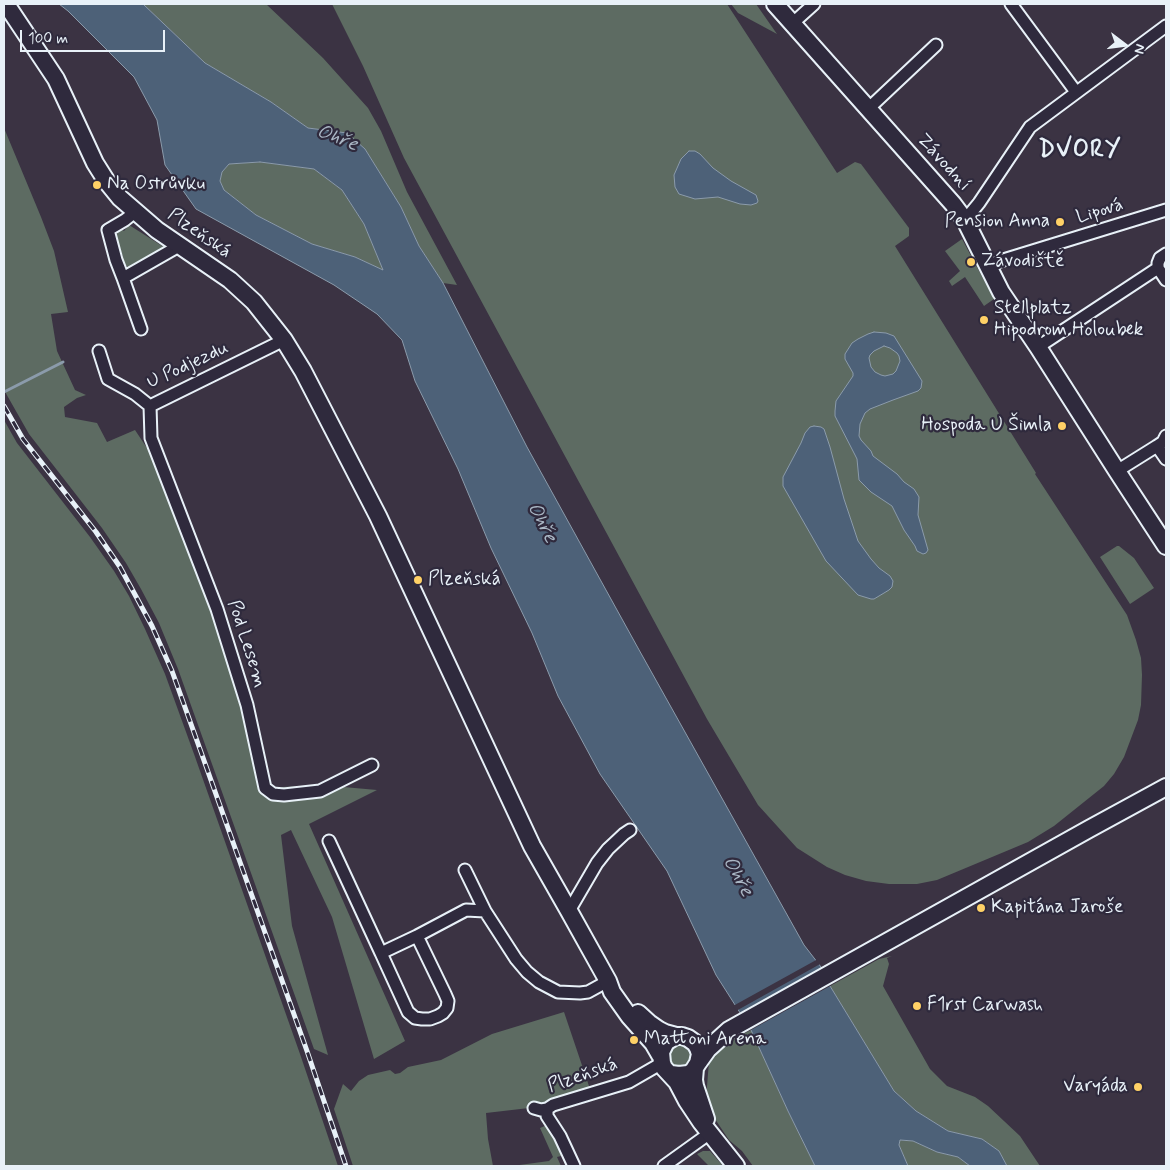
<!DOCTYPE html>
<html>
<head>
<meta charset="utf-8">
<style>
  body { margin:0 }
  #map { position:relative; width:1170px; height:1170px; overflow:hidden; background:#3b3343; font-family:Mynerve,sans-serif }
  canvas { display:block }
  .frame { position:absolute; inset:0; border:5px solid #e8f1f8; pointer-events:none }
  .north { position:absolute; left:1100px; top:20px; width:50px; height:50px; -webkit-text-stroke:4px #2f2a3d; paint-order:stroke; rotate:105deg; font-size:14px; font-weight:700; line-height:20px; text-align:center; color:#e8f1f8 }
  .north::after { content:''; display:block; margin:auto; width:18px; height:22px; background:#e8f1f8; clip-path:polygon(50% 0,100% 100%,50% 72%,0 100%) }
  .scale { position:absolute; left:20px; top:30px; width:145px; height:22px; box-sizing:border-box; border:2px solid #e8f1f8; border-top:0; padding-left:6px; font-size:15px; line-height:18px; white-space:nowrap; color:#e8f1f8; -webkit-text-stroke:4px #2f2a3d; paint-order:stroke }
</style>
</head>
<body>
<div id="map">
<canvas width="1170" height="1170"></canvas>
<div class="frame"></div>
<div class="north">N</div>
<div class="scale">100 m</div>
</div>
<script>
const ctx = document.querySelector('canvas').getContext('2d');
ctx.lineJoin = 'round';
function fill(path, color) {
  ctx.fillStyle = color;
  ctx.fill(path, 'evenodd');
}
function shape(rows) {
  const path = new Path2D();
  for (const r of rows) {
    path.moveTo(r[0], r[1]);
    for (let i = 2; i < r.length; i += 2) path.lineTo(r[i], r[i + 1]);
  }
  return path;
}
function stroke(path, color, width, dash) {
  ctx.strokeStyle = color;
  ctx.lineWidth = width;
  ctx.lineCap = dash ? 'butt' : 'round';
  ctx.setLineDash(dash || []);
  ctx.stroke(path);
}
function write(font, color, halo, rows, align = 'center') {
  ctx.font = font + ' Mynerve,sans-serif';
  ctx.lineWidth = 4.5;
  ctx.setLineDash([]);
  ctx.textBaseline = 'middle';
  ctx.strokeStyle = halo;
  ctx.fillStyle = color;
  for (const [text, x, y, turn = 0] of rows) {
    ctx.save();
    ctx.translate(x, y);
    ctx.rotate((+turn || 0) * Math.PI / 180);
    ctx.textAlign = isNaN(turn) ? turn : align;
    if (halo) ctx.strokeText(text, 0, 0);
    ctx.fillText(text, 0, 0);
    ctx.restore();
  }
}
fill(shape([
  [143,4,266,4,323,58,368,108,381,131,407,192,457,285,443,283,419,246,401,207,365,149,347,133,308,128,271,102,205,63],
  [332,4,727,4,837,173,855,162,861,164,909,228,909,236,895,246,1036,473,1035,474,1127,615,1136,640,1141,658,1142,675,1141,705,1138,720,1124,757,1114,774,1104,786,1054,826,1028,842,937,880,917,884,889,884,866,881,845,875,827,867,797,848,758,805,707,719,404,158,363,66],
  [731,4,756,4,777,34,738,13],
  [4,128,41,217,54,251,68,312,51,314,57,351,75,390,86,395,77,398,64,407,65,417,97,423,107,442,135,430,151,454,216,620,246,711,262,791,282,787,321,785,377,790,309,824,405,1041,374,1059,332,917,291,830,281,835,292,926,328,1055,314,1049,178,669,159,623,141,589,126,563,102,528,29,434,4,390],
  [260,162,314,169,342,190,364,224,383,270,355,257,312,244,256,215,224,190,220,181,222,172,229,164],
  [129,225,167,249,132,270,121,262,123,257,118,242,113,239,121,229,124,231],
  [962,239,994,299,984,306,965,277,952,286,949,281,960,271,945,251],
  [4,420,17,443,90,537,114,571,129,596,145,629,165,674,194,754,300,1054,338,1166,4,1166],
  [1117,546,1119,546,1134,558,1154,588,1130,604,1100,557],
  [892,956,887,958,889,964,883,986,930,1069,947,1086,975,1097,988,1106,1020,1136,1040,1166,1007,1166,999,1151,982,1139,948,1131,916,1111,894,1091,830,986,879,959],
  [564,1012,590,1089,529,1108,486,1113,488,1139,493,1166,353,1166,334,1109,343,1084,351,1091,359,1081,368,1075,390,1070,395,1074,400,1073,408,1067,441,1060,492,1034],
  [751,1030,788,1111,815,1166,753,1166,742,1151,729,1140,713,1116,706,1099,709,1061,714,1054,730,1040],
  [680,1042,692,1050,693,1053,690,1064,682,1069,672,1066,667,1059,670,1047],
  [547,1125,565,1155,557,1157,561,1166,512,1166,549,1161,553,1157,540,1128],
  [900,1140,913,1141,937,1152,958,1157,970,1166,908,1166,899,1145],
  [703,1151,710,1151,723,1166,709,1166,697,1154]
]), '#5d6b62');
const water = shape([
  [59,4,143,4,205,63,271,102,308,128,347,133,365,149,401,207,419,246,443,283,527,447,638,648,804,945,821,967,830,986,894,1091,916,1111,948,1131,982,1139,999,1151,1007,1166,970,1166,958,1157,937,1152,913,1141,900,1140,899,1145,908,1166,815,1166,788,1111,751,1030,716,975,667,871,600,774,558,696,532,633,491,548,458,469,415,381,402,340,377,314,334,285,196,209,165,165,157,120,134,77,68,11,59,4],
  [260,162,314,169,342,190,364,224,383,270,355,257,312,244,256,215,224,190,220,181,222,172,229,164,260,162],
  [689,151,695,151,700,154,713,168,731,181,756,195,758,201,757,203,751,205,740,204,718,197,695,199,679,194,675,187,674,175,681,159,689,151],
  [874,332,886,333,894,336,922,381,921,388,918,391,893,400,870,409,865,413,860,424,859,436,861,440,871,451,873,456,897,474,904,482,914,489,919,497,918,515,928,550,926,553,923,554,917,551,915,546,904,530,892,506,871,492,859,480,857,459,855,455,835,416,835,411,836,401,853,376,853,373,845,359,845,354,852,343,858,339,868,334,874,332],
  [884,346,890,348,897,353,899,356,900,361,896,371,893,374,885,376,881,375,875,372,871,367,869,358,870,355,874,351,884,346],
  [814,426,821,427,824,429,830,447,844,499,858,541,871,559,879,568,890,576,893,581,892,587,889,590,874,599,871,599,858,595,826,561,783,486,783,477,801,443,805,433,810,427,814,426]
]);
fill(water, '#4d6178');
stroke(water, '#8b9bab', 1);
fill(shape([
  [818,959,822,963,736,1011,733,1006],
  [824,966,832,985,749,1031,738,1014]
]), '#3b3343');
stroke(shape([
  [4,392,63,362]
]), '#8b9bab', 3);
const street = shape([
  [1011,4,1076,92],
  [793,23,814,4],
  [868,109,936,45],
  [965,220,979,203,1030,127,1166,26],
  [1166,254,1160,258,1158,263,1158,268,1166,280],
  [987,265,1166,210],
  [123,278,116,260,108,230,125,220,135,212],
  [141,329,123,278,179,246],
  [1038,347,1158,268],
  [99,351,108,379,135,394,150,406],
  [150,406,151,438,217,609,247,705,265,788,273,794,284,795,320,791,372,765],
  [150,406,284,340],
  [1157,446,1166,459],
  [1117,471,1157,446,1163,442,1166,436],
  [329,841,381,953,417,936,466,910,485,911,516,959,527,972,539,982,558,992,580,993,588,992,608,981],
  [465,870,485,911],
  [569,911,597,863,608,849,624,834,630,830],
  [381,953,408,1012,415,1018,422,1019,430,1019,438,1016,443,1013,447,1008,448,1001,445,994,417,936],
  [534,1108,541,1110,547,1109],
  [574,1166,560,1136,547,1116,547,1109,553,1105,629,1082,662,1063],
  [664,1166,710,1133]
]);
const secondary = shape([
  [6,4,56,79,95,163,107,182,120,198,157,230,230,280,254,302,284,340,303,371,378,516,532,846,569,911,608,981,612,992,629,1016,653,1043,660,1055],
  [775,4,953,204,965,220,1001,292,1038,347,1117,471,1166,546],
  [638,1013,649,1023,659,1030,665,1033,676,1036],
  [698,1063,708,1049,729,1030,1089,829,1166,787],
  [695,1068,694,1080,695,1086,706,1119],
  [671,1074,679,1075,688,1074,693,1071,698,1063,700,1054,698,1048,695,1043,688,1038,682,1036,676,1036,666,1042,661,1052,662,1063,664,1068,677,1082,687,1101,701,1122,736,1166]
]);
stroke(street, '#e8f1f8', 15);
stroke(secondary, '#e8f1f8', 20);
stroke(street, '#2f2a3d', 11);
stroke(secondary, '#2f2a3d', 16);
const rail = shape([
  [4,406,23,439,96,532,120,567,152,626,172,671,201,752,307,1051,346,1166]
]);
stroke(rail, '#e8f1f8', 5);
stroke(rail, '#2f2a3d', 3, [9]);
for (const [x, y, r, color] of [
  [97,185,5,"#ffd166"],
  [1060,222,5,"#ffd166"],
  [971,262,5,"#ffd166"],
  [984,320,5,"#ffd166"],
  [1062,426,5,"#ffd166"],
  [418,580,5,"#ffd166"],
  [981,908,5,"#ffd166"],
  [917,1006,5,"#ffd166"],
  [634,1040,5,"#ffd166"],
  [1138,1087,5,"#ffd166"]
]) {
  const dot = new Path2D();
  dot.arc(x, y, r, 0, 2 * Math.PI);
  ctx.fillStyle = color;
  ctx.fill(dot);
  stroke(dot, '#2f2a3d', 2);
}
write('19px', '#e8f1f8', '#2f2a3d', [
  ["Závodní",943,163,48],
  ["Lipová",1100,212,-17],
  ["Plzeňská",199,234,35],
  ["U Podjezdu",188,366,-25],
  ["Pod Lesem",246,644,72],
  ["Plzeňská",583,1076,-19]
]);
write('19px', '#e8f1f8', '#2f2a3d', [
  ["Na Ostrůvku",107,185],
  ["Pension Anna",1050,222,"right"],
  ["Závodiště",981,262],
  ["Stellplatz",994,309],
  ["Hipodrom Holoubek",994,331],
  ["Hospoda U Šimla",1052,426,"right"],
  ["Plzeňská",428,580],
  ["Kapitána Jaroše",991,908],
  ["F1rst Carwash",927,1006],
  ["Mattoni Arena",644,1040],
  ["Varyáda",1128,1087,"right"]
], 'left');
write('italic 20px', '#aab7c5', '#2f2a3d', [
  ["Ohře",337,139,21],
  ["Ohře",541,523,62],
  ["Ohře",737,877,61]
]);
ctx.letterSpacing = '1px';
write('bold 24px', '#e8f1f8', '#2f2a3d', [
  ["DVORY",1080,151]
]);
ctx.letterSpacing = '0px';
</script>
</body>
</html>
